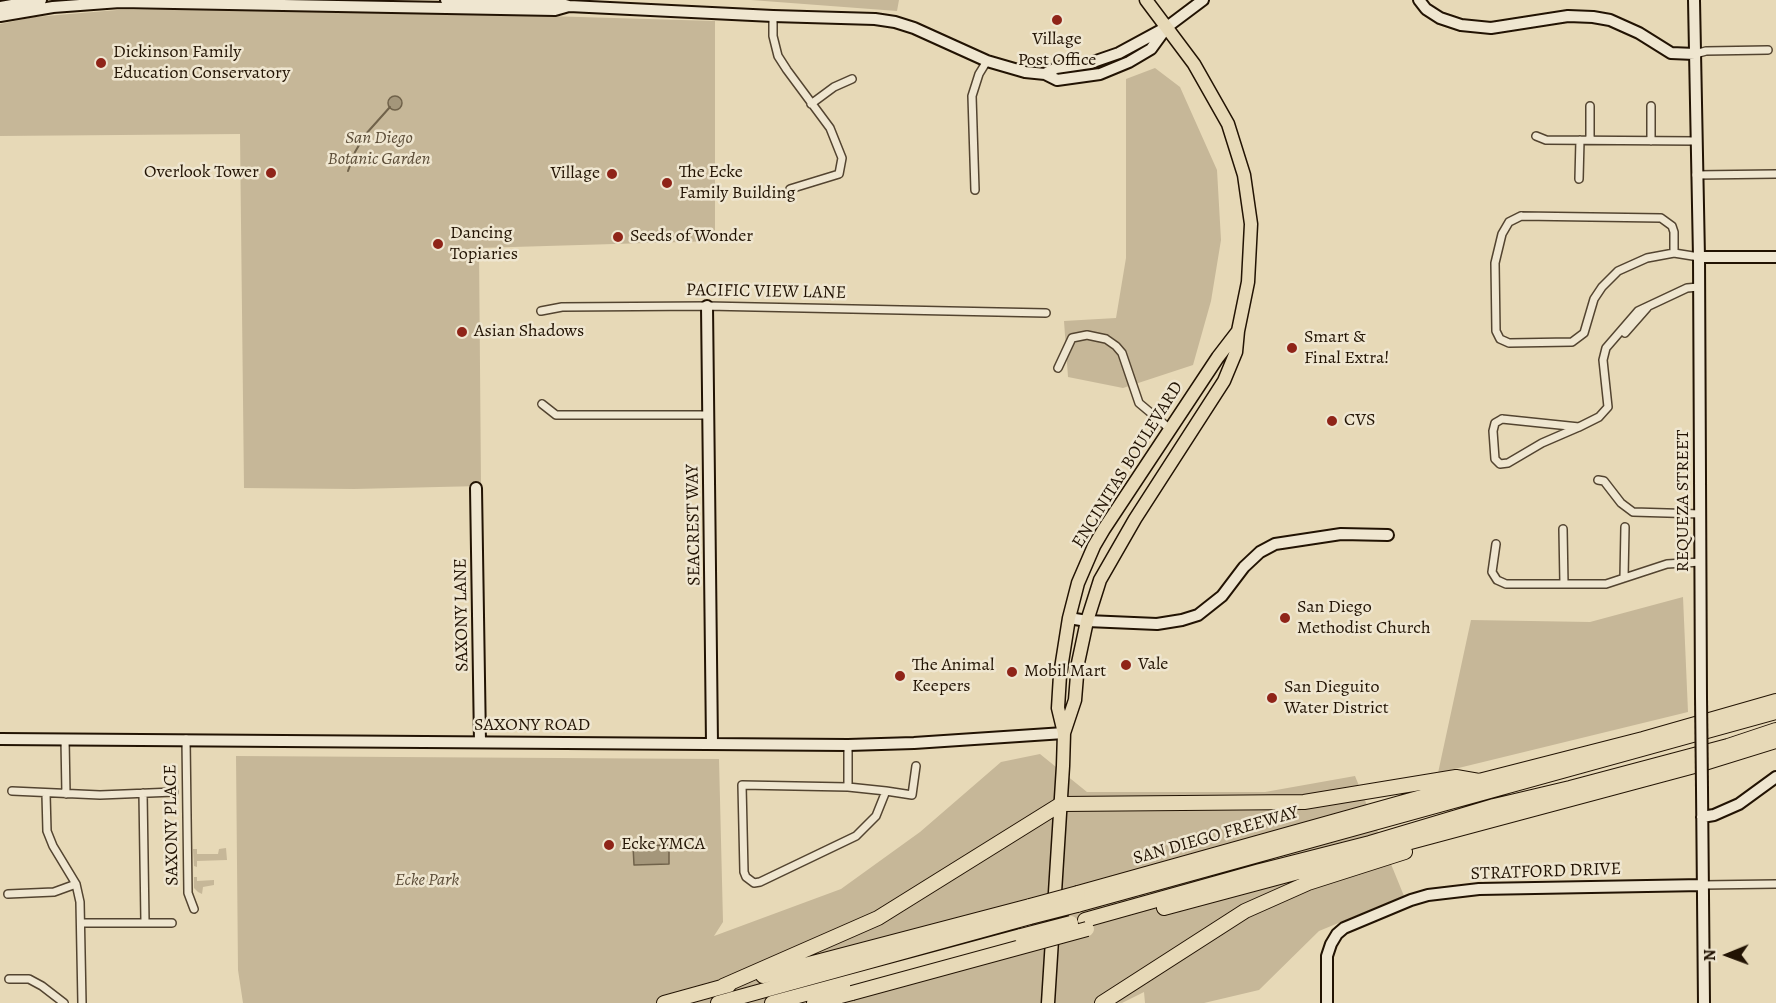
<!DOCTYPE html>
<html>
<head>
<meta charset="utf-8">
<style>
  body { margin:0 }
  #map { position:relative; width:1776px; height:1003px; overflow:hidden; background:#e7d9b7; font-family:Alegreya,serif }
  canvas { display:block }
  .north { position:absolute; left:1698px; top:925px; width:60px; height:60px; -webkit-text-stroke:4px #efe6d0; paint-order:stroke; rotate:269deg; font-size:16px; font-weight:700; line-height:24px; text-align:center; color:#221303 }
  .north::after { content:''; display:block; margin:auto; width:21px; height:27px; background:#221303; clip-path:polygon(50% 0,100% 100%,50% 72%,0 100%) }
</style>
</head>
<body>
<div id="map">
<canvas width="1776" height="1003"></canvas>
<div class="north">N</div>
</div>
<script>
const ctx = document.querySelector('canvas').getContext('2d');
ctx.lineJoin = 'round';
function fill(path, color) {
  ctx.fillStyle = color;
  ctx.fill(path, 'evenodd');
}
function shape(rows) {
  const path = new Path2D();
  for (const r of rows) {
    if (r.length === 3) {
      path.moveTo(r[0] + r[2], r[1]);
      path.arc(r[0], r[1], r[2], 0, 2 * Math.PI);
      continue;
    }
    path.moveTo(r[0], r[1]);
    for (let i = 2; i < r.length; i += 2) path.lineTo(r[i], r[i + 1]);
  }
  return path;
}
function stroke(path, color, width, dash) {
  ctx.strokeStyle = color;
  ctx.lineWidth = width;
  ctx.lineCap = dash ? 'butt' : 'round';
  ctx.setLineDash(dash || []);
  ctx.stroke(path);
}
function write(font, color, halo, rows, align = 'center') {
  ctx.font = font + ' Alegreya,serif';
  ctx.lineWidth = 5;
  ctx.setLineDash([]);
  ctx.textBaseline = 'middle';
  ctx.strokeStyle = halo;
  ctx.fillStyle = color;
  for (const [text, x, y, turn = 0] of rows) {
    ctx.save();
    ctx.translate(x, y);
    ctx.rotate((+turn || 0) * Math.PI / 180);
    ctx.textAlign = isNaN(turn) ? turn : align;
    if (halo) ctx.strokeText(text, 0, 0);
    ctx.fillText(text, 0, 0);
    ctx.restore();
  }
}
fill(shape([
  [751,0,899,0,897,11],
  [242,9,412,12,715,21,715,241,479,248,481,486,354,489,244,488,240,134,0,136,0,24,34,17,117,10],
  [1155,68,1180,87,1217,170,1221,240,1211,301,1193,365,1123,388,1068,377,1064,321,1116,318,1126,258,1126,79],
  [1683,597,1688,712,1438,773,1471,620,1590,622],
  [1040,754,1087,792,1265,792,1355,776,1404,896,1319,931,1259,990,1204,1003,1145,1003,1144,992,1122,1003,243,1003,238,970,236,756,719,759,723,922,714,936,841,889,920,832,1001,762],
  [226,848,227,860,197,861,197,867,194,866,193,849,197,849,197,854,218,854,219,849],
  [194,877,197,877,197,881,214,880,214,885,203,887,202,894,198,892,194,888]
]), '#c6b798');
const water = shape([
  [395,103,7],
  [669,845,669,864,634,865,633,846,669,845]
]);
fill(water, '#a4967a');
stroke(water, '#70624a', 1.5);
stroke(shape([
  [348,171,355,152,365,135,390,107]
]), '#70624a', 2);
const street = shape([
  [773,16,773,36,778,56,787,70,830,128,842,158,839,174,790,189],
  [1695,54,1706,51,1768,50],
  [811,104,834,87,852,79],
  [1651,106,1651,141],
  [1536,136,1546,140,1696,141],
  [1590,140,1590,106],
  [1696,175,1776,174],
  [1579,179,1580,140],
  [975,190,972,96,979,74,987,61],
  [1521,216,1661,218,1672,226,1674,232,1674,253,1647,258,1618,271,1602,287,1594,299,1584,333,1572,342,1509,343,1500,339,1496,331,1495,263,1502,234,1509,222,1521,216],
  [1674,253,1699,257],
  [541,311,562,307,707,306,1046,313],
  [1625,333,1647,308],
  [1058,368,1072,338,1087,335,1106,339,1116,346,1122,353,1139,403,1170,429],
  [542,404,556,415,709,415],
  [1502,419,1579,427,1542,443,1508,463,1500,464,1495,459,1493,431,1495,423,1502,419],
  [1579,427,1599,417,1608,407,1603,360,1606,348,1638,311,1687,288,1699,287],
  [1598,480,1604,481,1621,503,1633,512,1701,514],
  [1563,529,1564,584],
  [1496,544,1492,572,1497,580,1506,584,1606,584,1667,564,1701,562],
  [1624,578,1625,527],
  [65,739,66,794],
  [186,739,188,893,194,909],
  [848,745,848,787],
  [12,791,100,795,174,792],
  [886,791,876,816,856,836,760,882,754,883,746,877,744,872,742,785,848,787,886,791,912,795,916,766],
  [143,793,145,922],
  [46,794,47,831,53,846,76,884,80,902,82,1003],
  [1703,885,1776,884],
  [8,894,54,892,76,884],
  [81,923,172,923],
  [9,979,29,979,42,986,64,1003]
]);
const secondary = shape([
  [446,0,554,2,569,6,773,16,875,19,895,22,914,28,987,61,1025,72,1045,74,1057,80,1100,74,1129,62,1151,49,1167,27],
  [1419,0,1426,9,1440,18,1461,25,1491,28,1568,16,1593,17,1610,20,1639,33,1671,53,1695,54],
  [1694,0,1699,257,1701,697],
  [0,7,41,0],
  [0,16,53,7,120,2,555,10,569,6],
  [1045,74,1056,68,1090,63,1119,53,1167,27,1203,0],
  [1699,257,1776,257],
  [707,306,712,744],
  [476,488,480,742],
  [1069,618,1087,621,1157,624,1182,620,1198,615,1222,596,1244,567,1260,552,1275,544,1341,534,1388,535],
  [0,739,848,745,914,743,1064,733],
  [1702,789,1704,1003],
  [1702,817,1714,815,1739,804,1776,777],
  [1327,1003,1327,956,1331,944,1337,934,1344,928,1411,900,1428,895,1479,889,1703,885]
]);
const primary = shape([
  [1064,733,1075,700,1078,663,1087,621,1100,580,1135,519,1224,381,1236,352,1238,331,1248,282,1251,224,1244,175,1228,124,1194,64,1146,0],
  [1048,1003,1063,766,1064,733,1058,708,1060,675,1069,618,1078,583,1094,546,1104,529,1218,357,1238,331]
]);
const highway = shape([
  [1078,893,1479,781,1643,739,1776,701],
  [1077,905,1776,712],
  [1164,908,1698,765,1776,741],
  [1085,920,1260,871,1370,843,1494,806,1570,788,1728,746,1776,730],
  [763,976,1030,906],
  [723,986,878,918,1061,804,1304,802,1456,777,1479,781],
  [664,1003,729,985],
  [718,1003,1030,917],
  [772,1003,1021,936],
  [814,1003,852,993],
  [1102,1003,1245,911,1308,883,1405,852]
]);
stroke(street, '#534430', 10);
stroke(secondary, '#221303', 14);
stroke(primary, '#221303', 15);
stroke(highway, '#221303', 16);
stroke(street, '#efe6d0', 7);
stroke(secondary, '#efe6d0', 10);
stroke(primary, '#e7d9b7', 12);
stroke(highway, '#e7d9b7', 14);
const secondaryBridge = shape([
  [1701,697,1702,789]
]);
const highwayBridge = shape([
  [1030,906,1078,893],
  [1030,917,1077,905],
  [1021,936,1071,923],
  [852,993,1087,929]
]);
stroke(secondaryBridge, '#221303', 14, []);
stroke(highwayBridge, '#221303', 16, []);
stroke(secondaryBridge, '#efe6d0', 10);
stroke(highwayBridge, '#e7d9b7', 14);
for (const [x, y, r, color] of [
  [1057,20,6,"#8f2418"],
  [101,63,6,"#8f2418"],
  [271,173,6,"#8f2418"],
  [612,174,6,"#8f2418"],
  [667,183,6,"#8f2418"],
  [618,237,6,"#8f2418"],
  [438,244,6,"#8f2418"],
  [462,332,6,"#8f2418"],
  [1292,348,6,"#8f2418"],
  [1332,421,6,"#8f2418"],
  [1285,618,6,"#8f2418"],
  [1126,665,6,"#8f2418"],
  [1012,672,6,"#8f2418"],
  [900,676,6,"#8f2418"],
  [1272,698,6,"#8f2418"],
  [609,845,6,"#8f2418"]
]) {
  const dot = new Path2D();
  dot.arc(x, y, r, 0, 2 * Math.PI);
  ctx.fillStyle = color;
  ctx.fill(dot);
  stroke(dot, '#efe6d0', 2);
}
write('18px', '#221303', '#efe6d0', [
  ["Village",1057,40,"center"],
  ["Post Office",1057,61,"center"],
  ["Dickinson Family",113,53],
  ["Education Conservatory",113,74],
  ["Overlook Tower",259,173,"right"],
  ["The Ecke",679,173],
  ["Family Building",679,194],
  ["Village",600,174,"right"],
  ["Dancing",450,234],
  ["Topiaries",450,255],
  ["Seeds of Wonder",630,237],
  ["Asian Shadows",474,332],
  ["Smart &",1304,338],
  ["Final Extra!",1304,359],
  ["CVS",1344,421],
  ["San Diego",1297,608],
  ["Methodist Church",1297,629],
  ["Vale",1138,665],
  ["The Animal",912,666],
  ["Keepers",912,687],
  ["Mobil Mart",1024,672],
  ["San Dieguito",1284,688],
  ["Water District",1284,709],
  ["Ecke YMCA",621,845]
], 'left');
write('italic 18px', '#5b4c37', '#efe6d0', [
  ["San Diego",379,139],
  ["Botanic Garden",379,160],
  ["Ecke Park",427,881]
]);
write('18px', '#221303', '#efe6d0', [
  ["PACIFIC VIEW LANE",766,292,1],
  ["ENCINITAS BOULEVARD",1128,465,-58],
  ["REQUEZA STREET",1684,501,-90],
  ["SEACREST WAY",694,525,-91],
  ["SAXONY LANE",462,615,-91],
  ["SAXONY ROAD",532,726],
  ["SAXONY PLACE",172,825,-91],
  ["SAN DIEGO FREEWAY",1216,836,-16],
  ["STRATFORD DRIVE",1546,872,-2]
]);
</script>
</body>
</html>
